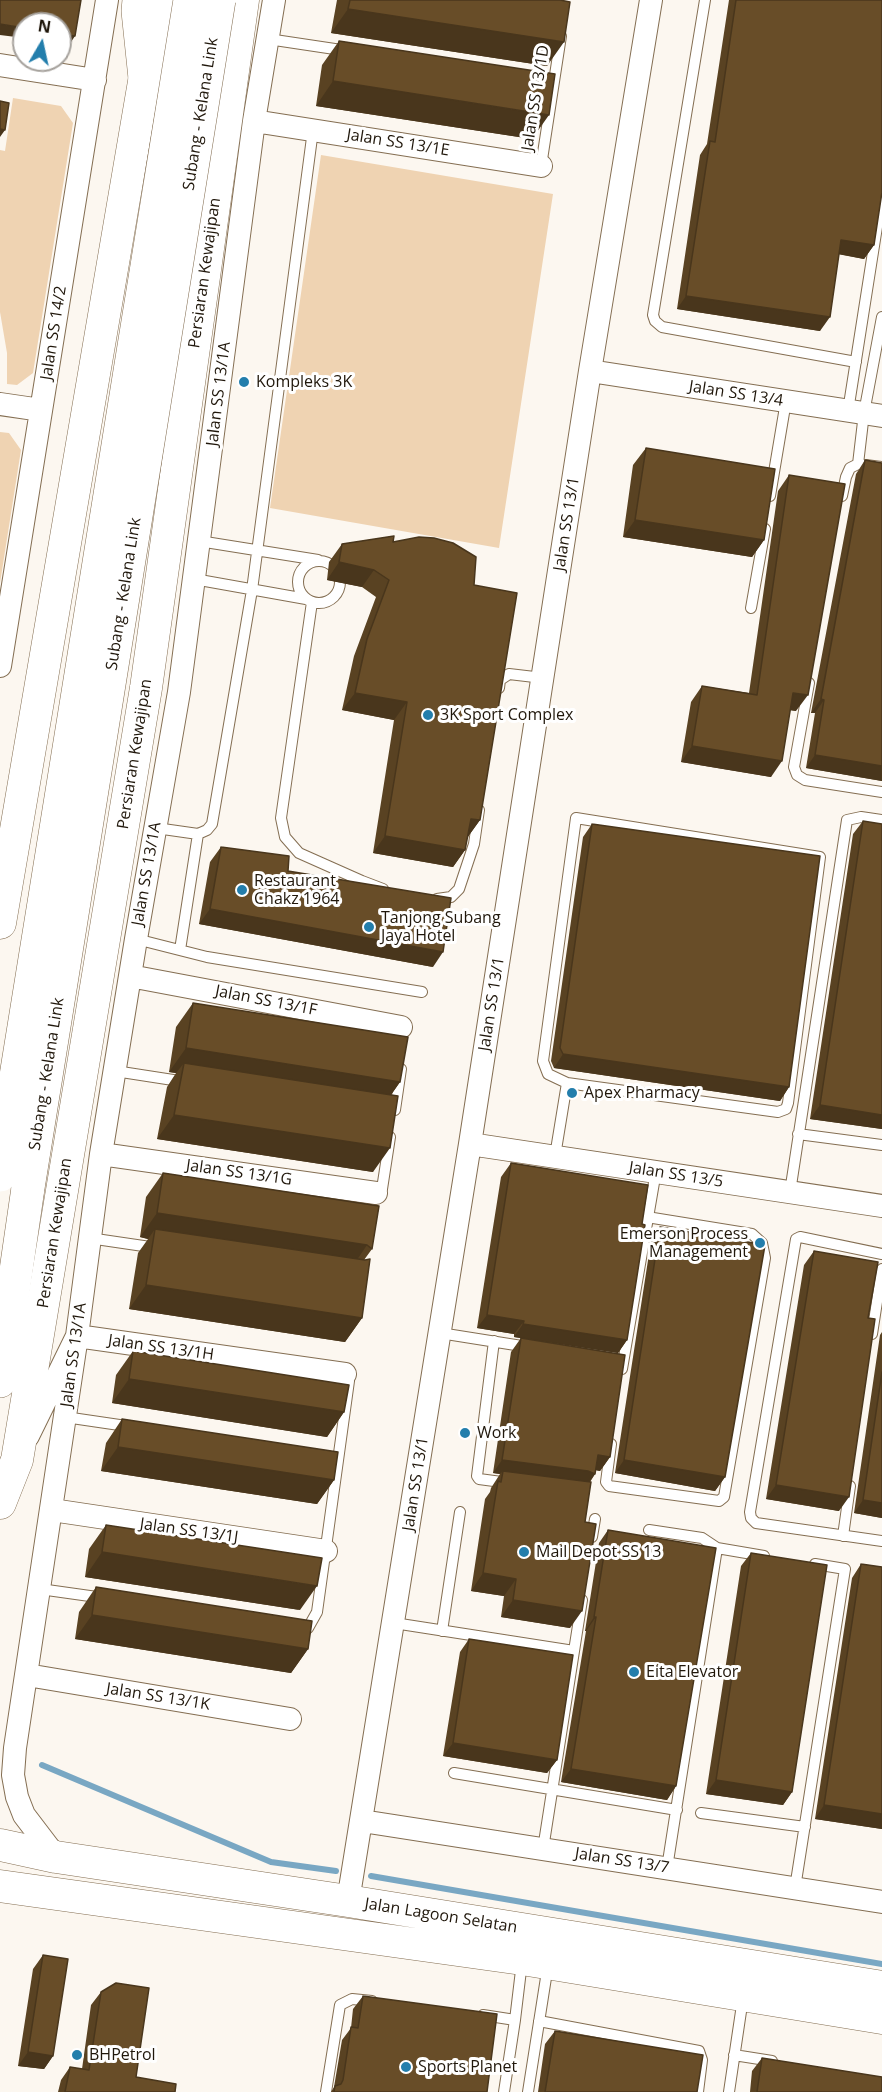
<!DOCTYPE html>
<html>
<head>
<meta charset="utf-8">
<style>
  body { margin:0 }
  #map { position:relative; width:882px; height:2092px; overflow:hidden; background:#fcf7f0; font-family:"Open Sans",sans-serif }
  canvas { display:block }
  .north { position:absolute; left:12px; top:12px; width:60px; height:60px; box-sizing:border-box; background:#fff; border:2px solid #a6a29d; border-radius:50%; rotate:9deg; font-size:16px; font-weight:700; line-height:24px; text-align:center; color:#20170b }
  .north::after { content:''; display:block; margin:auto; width:21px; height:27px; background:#237eac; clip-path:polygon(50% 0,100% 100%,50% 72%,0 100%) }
</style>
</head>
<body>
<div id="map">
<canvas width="882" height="2092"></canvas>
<div class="north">N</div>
</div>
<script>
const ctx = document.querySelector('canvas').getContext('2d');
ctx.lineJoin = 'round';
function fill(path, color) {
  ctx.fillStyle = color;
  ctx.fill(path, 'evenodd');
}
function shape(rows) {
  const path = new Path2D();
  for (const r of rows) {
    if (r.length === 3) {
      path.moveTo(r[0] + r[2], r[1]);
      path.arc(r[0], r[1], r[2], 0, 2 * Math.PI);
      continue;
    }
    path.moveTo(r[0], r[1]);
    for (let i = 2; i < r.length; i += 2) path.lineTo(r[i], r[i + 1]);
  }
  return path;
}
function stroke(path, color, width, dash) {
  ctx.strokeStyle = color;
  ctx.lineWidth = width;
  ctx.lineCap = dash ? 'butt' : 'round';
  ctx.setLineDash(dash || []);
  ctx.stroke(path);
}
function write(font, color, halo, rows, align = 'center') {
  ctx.font = font + ' "Open Sans",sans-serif';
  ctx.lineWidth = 6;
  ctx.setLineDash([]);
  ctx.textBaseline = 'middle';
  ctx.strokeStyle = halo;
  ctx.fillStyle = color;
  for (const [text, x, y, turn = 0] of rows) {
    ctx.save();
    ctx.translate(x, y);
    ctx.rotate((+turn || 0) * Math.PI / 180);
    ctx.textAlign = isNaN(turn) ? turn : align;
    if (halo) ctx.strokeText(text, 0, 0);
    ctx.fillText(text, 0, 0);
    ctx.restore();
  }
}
fill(shape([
  [13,98,61,106,73,123,33,373,17,385,7,384,7,353,0,312,0,150,5,151],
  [321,155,553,194,499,548,270,508],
  [0,432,9,433,21,450,0,583]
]), '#efd3b2');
stroke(shape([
  [42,1765,271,1862,336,1871],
  [371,1876,882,1964]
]), '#79a7c3', 6);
const lane = shape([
  [705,0,653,315,655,321,662,327,856,362],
  [268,39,348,51],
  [541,166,561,36],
  [848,411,882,195],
  [858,464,864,413,882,317],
  [770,496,786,401],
  [842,496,846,477,850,468,858,464,882,467],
  [199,541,318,560],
  [319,582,21],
  [194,579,306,599],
  [312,602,281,818,285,837,299,853,362,881,383,889],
  [751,608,765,529],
  [809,683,794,767,797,775,805,780,882,792],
  [499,688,500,680,509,674,543,678],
  [576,818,820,857,788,1103,786,1109,778,1112,567,1083,548,1074,543,1061,576,818],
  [156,828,198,834,207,830,212,824,252,590,313,130],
  [437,899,451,897,459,889,474,844,479,810],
  [136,939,207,957,422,992],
  [180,950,198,834],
  [115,1071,186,1082],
  [395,1110,401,1069],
  [798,1134,882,1145],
  [555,1156,567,1083],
  [790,1192,847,820,861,817,882,820],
  [376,1193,382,1189,390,1137],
  [89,1238,157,1248],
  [882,1254,800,1237,796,1239,750,1512,751,1518,756,1523,882,1541],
  [440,1333,528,1347],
  [872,1334,882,1269],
  [494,1341,477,1476,479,1479,509,1483],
  [622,1369,656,1171],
  [65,1417,133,1427],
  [611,1444,606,1482,609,1486,719,1501,724,1497,765,1258,762,1243,752,1234,647,1217],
  [649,1530,702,1538,717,1548,764,1556],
  [843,1536,850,1486],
  [592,1537,595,1519],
  [40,1589,104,1598],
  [394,1623,574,1651],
  [304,1627,308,1628,317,1612,349,1381,345,1374],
  [442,1631,460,1512],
  [454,1773,677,1810],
  [701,1813,805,1827],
  [543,1849,582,1600],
  [667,1868,717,1548],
  [795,1888,845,1569,815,1564],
  [483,2015,515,2020],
  [539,2021,699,2051,702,2060,698,2092],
  [734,2055,772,2061],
  [326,2092,340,2005,352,1999,372,2001],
  [504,2092,515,2020,522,1962],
  [528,2092,548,1965],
  [729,2092,743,1998]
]);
const street = shape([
  [0,65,95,80],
  [254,121,541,166],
  [590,371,882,416],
  [0,404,41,410],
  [0,666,107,0],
  [130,976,401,1027],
  [470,1144,882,1206],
  [101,1154,376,1193],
  [28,1436,77,1336,345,1374],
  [52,1510,326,1551],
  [27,1675,290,1719],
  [362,1821,882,1902],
  [56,1857,24,1815,17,1797,13,1775,15,1748,77,1336,101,1154,136,939,179,692,254,121,274,0],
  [348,1901,470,1144,590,371,651,0]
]);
const secondary = shape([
  [0,923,158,0],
  [0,1503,17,1460,146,688,243,0],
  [0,1845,56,1857,348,1901,882,1987],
  [0,1886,522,1959,882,2018]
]);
const primary = shape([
  [0,1381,28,1188]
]);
const highway = shape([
  [139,0,138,11,145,78]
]);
stroke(lane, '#846e52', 12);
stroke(street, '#846e52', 24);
stroke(secondary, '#846e52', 33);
stroke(primary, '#846e52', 34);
stroke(highway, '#846e52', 34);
stroke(lane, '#fff', 10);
stroke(street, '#fff', 22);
stroke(secondary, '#fff', 32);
stroke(primary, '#fff', 33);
stroke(highway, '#fff', 33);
const primaryBridge = shape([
  [0,1175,190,0],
  [28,1188,219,0]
]);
stroke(primaryBridge, '#846e52', 34, []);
stroke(primaryBridge, '#fff', 33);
fill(shape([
  [337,0,560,0,547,66,331,33],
  [727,0,882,0,874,245,864,259,839,254,820,331,677,309,700,155,707,144,729,0],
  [339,41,532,139,316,106,322,65],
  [646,448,764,540,752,557,623,537,633,465],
  [865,460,882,463,882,781,806,768,815,713,811,713,856,474],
  [789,475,796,711,790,710,771,777,681,762,691,702,702,686,749,693,778,491],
  [393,542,474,585,480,820,467,838,465,850,453,867,373,853,394,720,342,710,354,656,376,597,362,587,327,580,329,562,342,544],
  [863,821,882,1129,810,1119,853,834],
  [592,824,789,1087,780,1101,554,1068,551,1061,583,837],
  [221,847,288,871,433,967,199,924,210,862],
  [193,1003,400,1082,391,1095,373,1172,157,1139,167,1087,176,1073,169,1072,176,1027],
  [511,1163,642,1224,627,1340,618,1353,514,1337,514,1334,477,1328,501,1177],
  [163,1173,379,1206,372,1249,364,1260,362,1318,345,1342,129,1309,138,1253,148,1239,140,1237,146,1197],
  [660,1227,725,1477,715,1491,615,1473,651,1241],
  [814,1251,839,1511,766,1499,804,1265],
  [882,1332,882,1518,854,1513,880,1335],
  [521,1338,610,1457,600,1471,596,1470,595,1474,590,1482,570,1628,501,1617,504,1596,471,1591,485,1499,490,1492,491,1488,500,1474,493,1473,511,1352],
  [133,1351,344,1412,327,1437,112,1403,116,1375],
  [122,1419,334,1480,317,1504,101,1471,106,1443],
  [106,1525,300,1610,85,1577,89,1549],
  [608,1530,676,1786,667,1800,561,1782,586,1631,585,1631,599,1543],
  [751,1553,792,1792,783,1805,706,1794,741,1566],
  [861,1564,882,1567,882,1829,815,1819,852,1578],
  [96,1587,308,1649,291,1673,75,1639,79,1612],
  [469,1639,557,1760,547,1773,443,1756,460,1652],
  [43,1955,53,2056,44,2069,18,2066,33,1969],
  [101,1992,136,2077,175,2092,58,2092,61,2080,70,2067,82,2069,91,2005],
  [363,1996,487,2092,331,2092,334,2087,342,2040,351,2028,353,2009],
  [555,2031,697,2092,538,2092,545,2044],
  [762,2058,882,2092,750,2092,752,2071]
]), '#594222');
fill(shape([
  [348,9,564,42,547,66,331,33],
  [0,24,24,28,24,38,0,35],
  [60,34,75,36,69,45,60,44],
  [333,81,549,115,532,139,316,106],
  [0,129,5,130,0,137],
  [841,240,874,245,864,259,832,253],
  [686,296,830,317,820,331,677,309],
  [635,520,764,540,752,557,623,537],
  [339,562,374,570,362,587,327,580],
  [355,693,407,702,394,720,342,710],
  [793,693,808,695,796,711,782,709],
  [821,699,824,700,815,713,811,713],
  [692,746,782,761,771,777,681,762],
  [815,755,882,766,882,781,806,768],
  [471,819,480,820,467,838],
  [385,836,465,850,453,867,373,853],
  [210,909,443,952,433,967,199,924],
  [186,1048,400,1082,383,1106,184,1063,176,1073,169,1072],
  [563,1054,789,1087,780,1101,554,1068],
  [820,1105,882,1115,882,1129,810,1119],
  [174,1115,390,1148,373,1172,157,1139],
  [157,1213,367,1245,350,1270,155,1229,148,1239,140,1237],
  [146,1285,362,1318,345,1342,129,1309],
  [487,1315,524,1321,514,1334,477,1328],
  [523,1324,627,1340,618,1353,514,1337],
  [129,1379,344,1412,327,1437,112,1403],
  [118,1447,334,1480,317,1504,101,1471],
  [598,1455,610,1457,600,1471,589,1469],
  [502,1460,588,1471,595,1474,586,1487,503,1471,500,1474,493,1473],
  [624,1460,725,1477,715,1491,615,1473],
  [776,1485,849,1497,839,1511,766,1499],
  [863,1500,882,1503,882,1518,854,1513],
  [102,1552,317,1586,300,1610,85,1577],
  [483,1573,516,1579,504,1596,471,1591],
  [513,1600,582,1611,570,1628,501,1617],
  [92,1615,308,1649,291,1673,75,1639],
  [594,1617,596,1617,586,1631,585,1631],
  [453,1743,557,1760,547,1773,443,1756],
  [571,1769,676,1786,667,1800,561,1782],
  [716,1780,792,1792,783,1805,706,1794],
  [824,1805,882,1814,882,1829,815,1819],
  [28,2052,53,2056,44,2069,18,2066]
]), '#49361c');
const building = shape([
  [0,0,81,0,75,36,60,34,60,24,24,24,24,28,0,24,0,0],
  [350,0,560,0,570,2,564,42,348,9,350,0],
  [736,0,882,0,882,192,874,245,841,240,830,317,686,296,710,141,715,142,736,0],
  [339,41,555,74,549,115,333,81,339,41],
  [0,101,9,103,5,130,0,129,0,101],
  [646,448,775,469,764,540,635,520,646,448],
  [865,460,882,463,882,766,815,755,824,700,821,699,865,460],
  [789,475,845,484,808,695,793,693,782,761,692,746,702,686,757,695,789,475],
  [394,536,393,542,419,537,434,538,453,543,476,557,474,585,517,593,480,820,471,819,465,850,385,836,407,702,355,693,367,639,389,580,374,570,339,562,342,544,394,536],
  [863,821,882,824,882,1115,820,1105,863,821],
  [592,824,820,856,789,1087,563,1054,560,1048,592,824],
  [221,847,289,856,288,871,451,898,443,952,210,909,221,847],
  [193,1003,408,1037,400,1082,186,1048,193,1003],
  [184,1063,398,1096,390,1148,174,1115,184,1063],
  [511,1163,648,1185,642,1224,645,1225,627,1340,523,1324,524,1321,487,1315,511,1163],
  [163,1173,379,1206,372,1249,367,1245,157,1213,163,1173],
  [660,1227,765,1245,725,1477,624,1460,660,1227],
  [155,1229,365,1260,370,1259,362,1318,146,1285,155,1229],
  [814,1251,878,1262,868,1318,875,1319,849,1497,776,1485,814,1251],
  [521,1338,625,1355,610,1457,598,1455,595,1474,588,1471,502,1460,521,1338],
  [133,1351,349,1385,344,1412,129,1379,133,1351],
  [882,1372,882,1503,863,1500,882,1372],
  [122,1419,338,1452,334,1480,118,1447,122,1419],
  [503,1471,591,1482,585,1522,596,1524,582,1611,513,1600,516,1579,483,1573,498,1481,501,1482,503,1471],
  [106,1525,322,1558,317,1586,102,1552,106,1525],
  [608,1530,716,1548,676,1786,571,1769,596,1617,594,1617,608,1530],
  [751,1553,827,1565,792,1792,716,1780,751,1553],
  [861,1564,882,1567,882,1814,824,1805,861,1564],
  [96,1587,312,1621,308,1649,92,1615,96,1587],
  [469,1639,573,1655,557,1760,453,1743,469,1639],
  [43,1955,68,1959,53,2056,28,2052,43,1955],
  [116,1983,149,1988,136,2077,176,2084,175,2092,65,2092,70,2067,89,2070,101,1992,116,1983],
  [363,1996,497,2014,487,2092,334,2092,335,2086,341,2084,343,2080,351,2027,358,2028,363,1996],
  [555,2031,703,2055,697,2092,545,2092,555,2031],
  [762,2058,882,2077,882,2092,757,2092,762,2058]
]);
fill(building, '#684d28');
stroke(building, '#49361c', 1.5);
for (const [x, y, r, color] of [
  [244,382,6,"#237eac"],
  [428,715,6,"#237eac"],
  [242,890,6,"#237eac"],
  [369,927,6,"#237eac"],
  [572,1093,6,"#237eac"],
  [760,1243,6,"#237eac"],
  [465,1433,6,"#237eac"],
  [524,1552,6,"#237eac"],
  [634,1672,6,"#237eac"],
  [77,2055,6,"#237eac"],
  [406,2067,6,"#237eac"]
]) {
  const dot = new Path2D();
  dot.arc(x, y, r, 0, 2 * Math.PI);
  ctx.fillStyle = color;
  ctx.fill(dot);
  stroke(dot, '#fff', 2);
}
write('16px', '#20170b', '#fff', [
  ["Jalan SS 13/1D",536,98,-81],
  ["Subang - Kelana Link",201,114,-81],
  ["Jalan SS 13/1E",398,143,9],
  ["Persiaran Kewajipan",205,273,-82],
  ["Jalan SS 14/2",54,333,-81],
  ["Jalan SS 13/1A",219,394,-83],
  ["Jalan SS 13/4",736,394,9],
  ["Jalan SS 13/1",567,524,-81],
  ["Subang - Kelana Link",124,594,-81],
  ["Persiaran Kewajipan",135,754,-81],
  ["Jalan SS 13/1A",147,874,-80],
  ["Jalan SS 13/1F",266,1001,11],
  ["Jalan SS 13/1",492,1004,-81],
  ["Subang - Kelana Link",47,1074,-81],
  ["Jalan SS 13/1G",239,1173,8],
  ["Jalan SS 13/5",676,1175,9],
  ["Persiaran Kewajipan",55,1233,-81],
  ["Jalan SS 13/1H",161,1348,8],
  ["Jalan SS 13/1A",74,1355,-82],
  ["Jalan SS 13/1",416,1484,-81],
  ["Jalan SS 13/1J",189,1531,8],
  ["Jalan SS 13/1K",158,1697,9],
  ["Jalan SS 13/7",622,1861,9],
  ["Jalan Lagoon Selatan",441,1916,9]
]);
write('16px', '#20170b', '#fff', [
  ["Kompleks 3K",256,382],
  ["3K Sport Complex",440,715],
  ["Restaurant",254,881],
  ["Chakz 1964",254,899],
  ["Tanjong Subang",381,918],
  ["Jaya Hotel",381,936],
  ["Apex Pharmacy",584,1093],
  ["Emerson Process",748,1234,"right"],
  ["Management",748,1252,"right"],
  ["Work",477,1433],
  ["Mail Depot SS 13",536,1552],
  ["Eita Elevator",646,1672],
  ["BHPetrol",89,2055],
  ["Sports Planet",418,2067]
], 'left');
</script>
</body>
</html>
